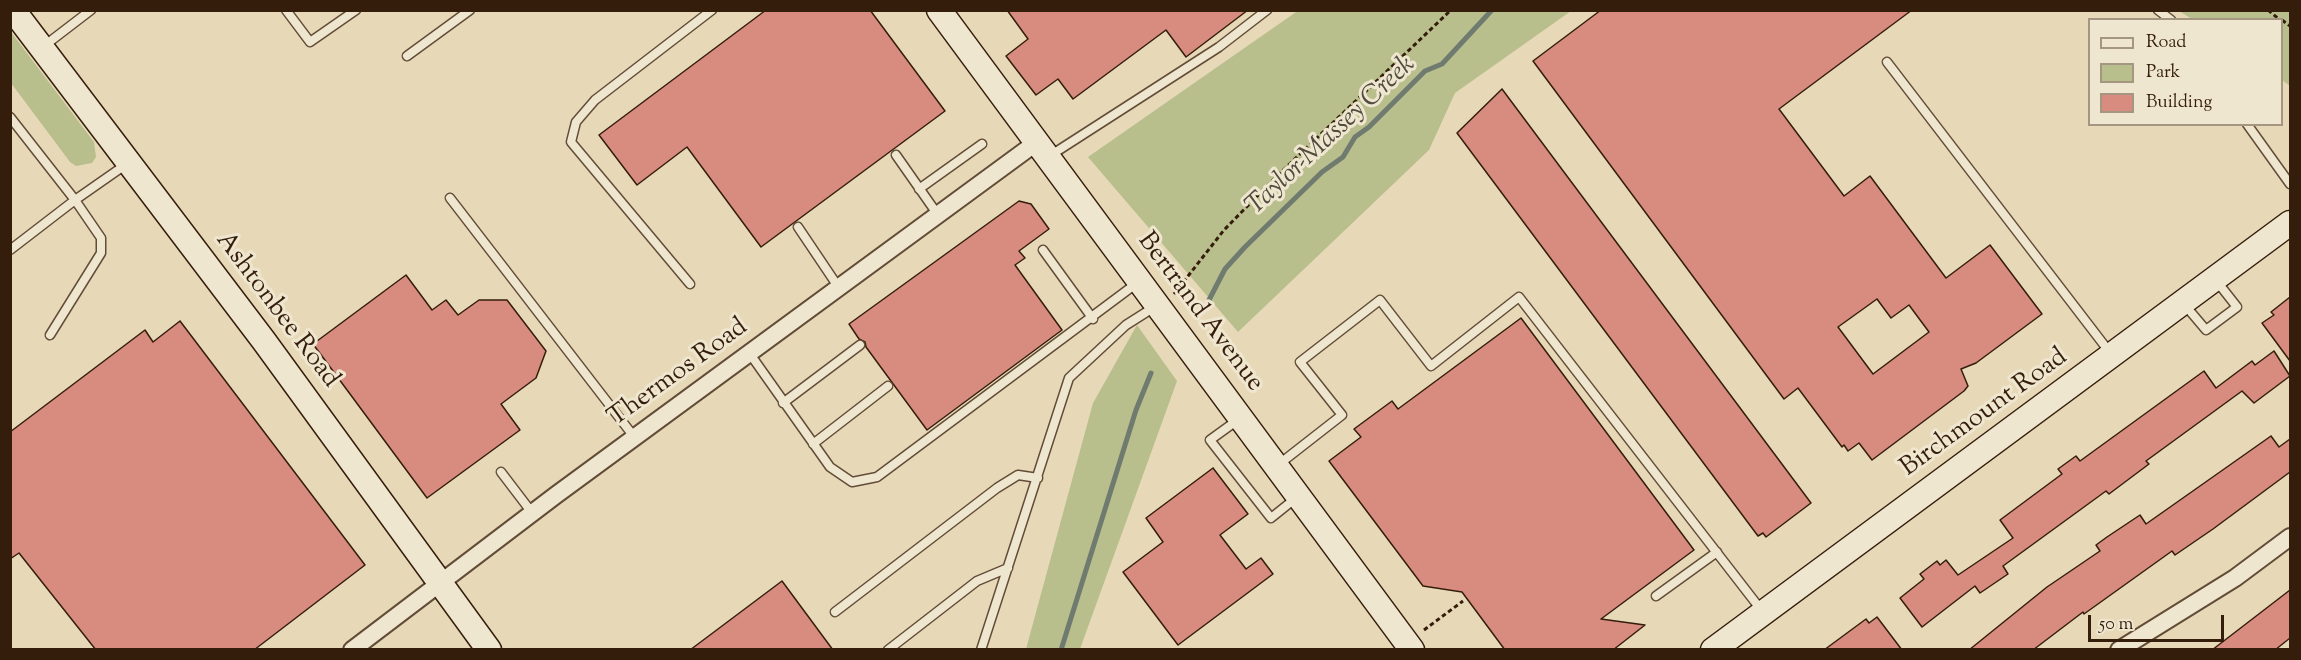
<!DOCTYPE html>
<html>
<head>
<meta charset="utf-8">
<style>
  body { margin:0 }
  #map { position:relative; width:2301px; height:660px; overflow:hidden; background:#e7d9b7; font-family:"Sorts Mill Goudy",serif }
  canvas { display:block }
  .frame { position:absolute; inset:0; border:12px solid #351d0c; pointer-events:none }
  .legend { position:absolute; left:2088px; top:18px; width:195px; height:108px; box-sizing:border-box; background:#efe6d0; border:2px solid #a59682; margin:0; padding:8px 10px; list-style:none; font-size:18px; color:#351d0c }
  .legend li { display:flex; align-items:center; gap:12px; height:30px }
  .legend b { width:30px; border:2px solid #a59682 }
  .scale { position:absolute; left:2088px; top:615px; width:136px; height:27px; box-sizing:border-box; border:3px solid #351d0c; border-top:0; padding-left:8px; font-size:18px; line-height:21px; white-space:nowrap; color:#351d0c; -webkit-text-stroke:4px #efe6d0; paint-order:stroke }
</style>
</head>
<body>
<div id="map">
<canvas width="2301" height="660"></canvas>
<div class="frame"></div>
<ul class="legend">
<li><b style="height:8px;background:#efe6d0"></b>Road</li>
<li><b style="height:16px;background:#b8be8c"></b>Park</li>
<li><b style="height:16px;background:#d78c7f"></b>Building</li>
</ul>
<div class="scale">50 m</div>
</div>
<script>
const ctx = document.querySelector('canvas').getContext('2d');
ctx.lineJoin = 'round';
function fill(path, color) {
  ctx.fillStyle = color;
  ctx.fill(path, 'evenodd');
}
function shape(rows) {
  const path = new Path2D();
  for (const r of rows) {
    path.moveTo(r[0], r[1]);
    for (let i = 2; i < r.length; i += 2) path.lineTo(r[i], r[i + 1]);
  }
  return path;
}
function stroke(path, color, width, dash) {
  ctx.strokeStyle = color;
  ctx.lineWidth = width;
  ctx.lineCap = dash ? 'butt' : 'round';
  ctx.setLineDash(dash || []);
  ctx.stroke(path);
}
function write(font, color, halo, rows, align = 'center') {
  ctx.font = font + ' "Sorts Mill Goudy",serif';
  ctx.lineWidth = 6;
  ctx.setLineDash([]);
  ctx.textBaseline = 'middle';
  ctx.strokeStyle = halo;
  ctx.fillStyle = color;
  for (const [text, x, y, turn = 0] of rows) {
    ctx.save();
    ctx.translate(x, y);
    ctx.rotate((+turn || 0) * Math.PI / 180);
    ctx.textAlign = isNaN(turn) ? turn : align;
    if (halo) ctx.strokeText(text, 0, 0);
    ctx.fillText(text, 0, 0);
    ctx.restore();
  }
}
fill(shape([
  [1299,10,1571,11,1455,93,1429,150,1238,332,1088,157],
  [2179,11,2290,11,2290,86,2282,80,2282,20,2192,19],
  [11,32,94,142,96,157,92,163,76,166,70,162,11,83],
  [1137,325,1177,381,1080,649,1026,649,1093,403]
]), '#b8be8c');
stroke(shape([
  [1209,300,1225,269,1245,247,1322,172,1343,157,1355,137,1369,127,1425,71,1442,64,1492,10],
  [1061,650,1136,410,1151,373]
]), '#707b70', 5);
const building = shape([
  [766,10,870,10,945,111,761,247,687,147,637,185,599,135,766,10],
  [1007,10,1248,10,1186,57,1166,30,1073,99,1058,79,1036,95,1006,56,1028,39,1007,10],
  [1601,10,1912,10,1779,109,1844,196,1870,176,1946,278,1990,245,2042,314,1976,363,1961,369,1968,386,1964,391,1872,460,1859,443,1848,451,1844,445,1842,447,1798,388,1784,399,1533,61,1601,10],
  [1877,299,1891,318,1909,305,1929,332,1873,374,1838,327,1877,299],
  [1502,89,1811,503,1766,537,1763,533,1758,536,1457,133,1502,89],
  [1019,201,1031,204,1049,229,1019,251,1025,258,1015,265,1062,330,927,430,866,347,865,342,859,339,849,324,1019,201],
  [406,275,432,310,446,300,458,315,479,300,507,300,546,351,536,378,501,404,520,430,427,498,313,344,406,275],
  [2290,297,2290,361,2262,323,2274,315,2271,312,2290,297],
  [1521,318,1694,550,1601,619,1645,625,1613,650,1505,650,1462,592,1423,586,1329,461,1361,437,1354,429,1392,401,1398,409,1521,318],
  [180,321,365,565,254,650,96,650,19,553,10,559,10,432,145,330,153,342,180,321],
  [2274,351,2290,376,2254,403,2242,391,2146,461,2149,464,2109,494,2106,491,2003,566,2008,574,1980,593,1975,586,1922,627,1900,598,1924,579,1920,574,1937,561,1940,565,1946,560,1958,575,2013,538,2000,520,2062,474,2058,469,2076,456,2080,461,2204,371,2216,388,2252,361,2255,365,2274,351],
  [2271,436,2279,447,2290,439,2290,472,2213,529,2175,555,2172,551,2084,614,2083,612,2033,650,1969,650,2047,587,2100,551,2096,545,2107,537,2140,515,2146,524,2271,436],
  [1213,468,1248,514,1220,535,1246,569,1261,558,1273,574,1178,645,1123,572,1163,542,1146,518,1213,468],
  [782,581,833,650,690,650,782,581],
  [2290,590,2290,638,2275,650,2212,650,2290,590],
  [1877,617,1902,650,1824,650,1866,619,1869,623,1877,617]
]);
fill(building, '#d78c7f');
stroke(building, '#351d0c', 1.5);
const lane = shape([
  [286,10,310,42,356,10],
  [2158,10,2171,20],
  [44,46,91,10],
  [407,56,470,10],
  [1887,62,2111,354],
  [10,117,75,200,10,250],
  [2247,124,2290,184],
  [896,155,938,215],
  [1048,157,1219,47,1267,10],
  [919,189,982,144],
  [450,198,635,438],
  [798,227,839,288],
  [1043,250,1093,319],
  [690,284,571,142,576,122,595,100,712,10],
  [2184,304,2206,330,2237,307,2215,279],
  [50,335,101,253,101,238,75,200,128,163],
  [750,354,830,467,852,482,877,477,1137,283],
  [783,403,860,345],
  [1239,419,1210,440,1271,518,1296,498],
  [813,444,888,386],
  [1278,465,1342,415,1300,362,1380,300,1431,366,1519,297,1762,611],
  [501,472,533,514],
  [1656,596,1717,552],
  [835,612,997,488,1018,475,1038,478],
  [888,650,977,581,1008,568],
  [981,650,1069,378,1126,325,1156,306]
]);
const street = shape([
  [352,650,556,495,1037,142],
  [2119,650,2235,578,2290,537]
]);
const secondary = shape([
  [13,10,264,341,489,650],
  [939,10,1412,650],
  [1713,650,2290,223]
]);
stroke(lane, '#624c37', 11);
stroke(street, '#624c37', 20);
stroke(secondary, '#351d0c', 27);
stroke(shape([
  [2268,10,2280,20],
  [2282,20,2290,26],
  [1174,294,1224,230,1276,177,1451,10],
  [1424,630,1463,601]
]), '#351d0c', 3, [4.5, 3]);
stroke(lane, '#efe6d0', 8);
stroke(street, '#efe6d0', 16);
stroke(secondary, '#efe6d0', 24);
write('26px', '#351d0c', '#efe6d0', [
  ["Ashtonbee Road",276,311,53],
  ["Bertrand Avenue",1199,313,53],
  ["Thermos Road",679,374,-36],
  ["Birchmount Road",1985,414,-36]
]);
write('italic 27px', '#524c3e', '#efe6d0', [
  ["Taylor-Massey Creek",1332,137,-43]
]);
</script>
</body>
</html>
